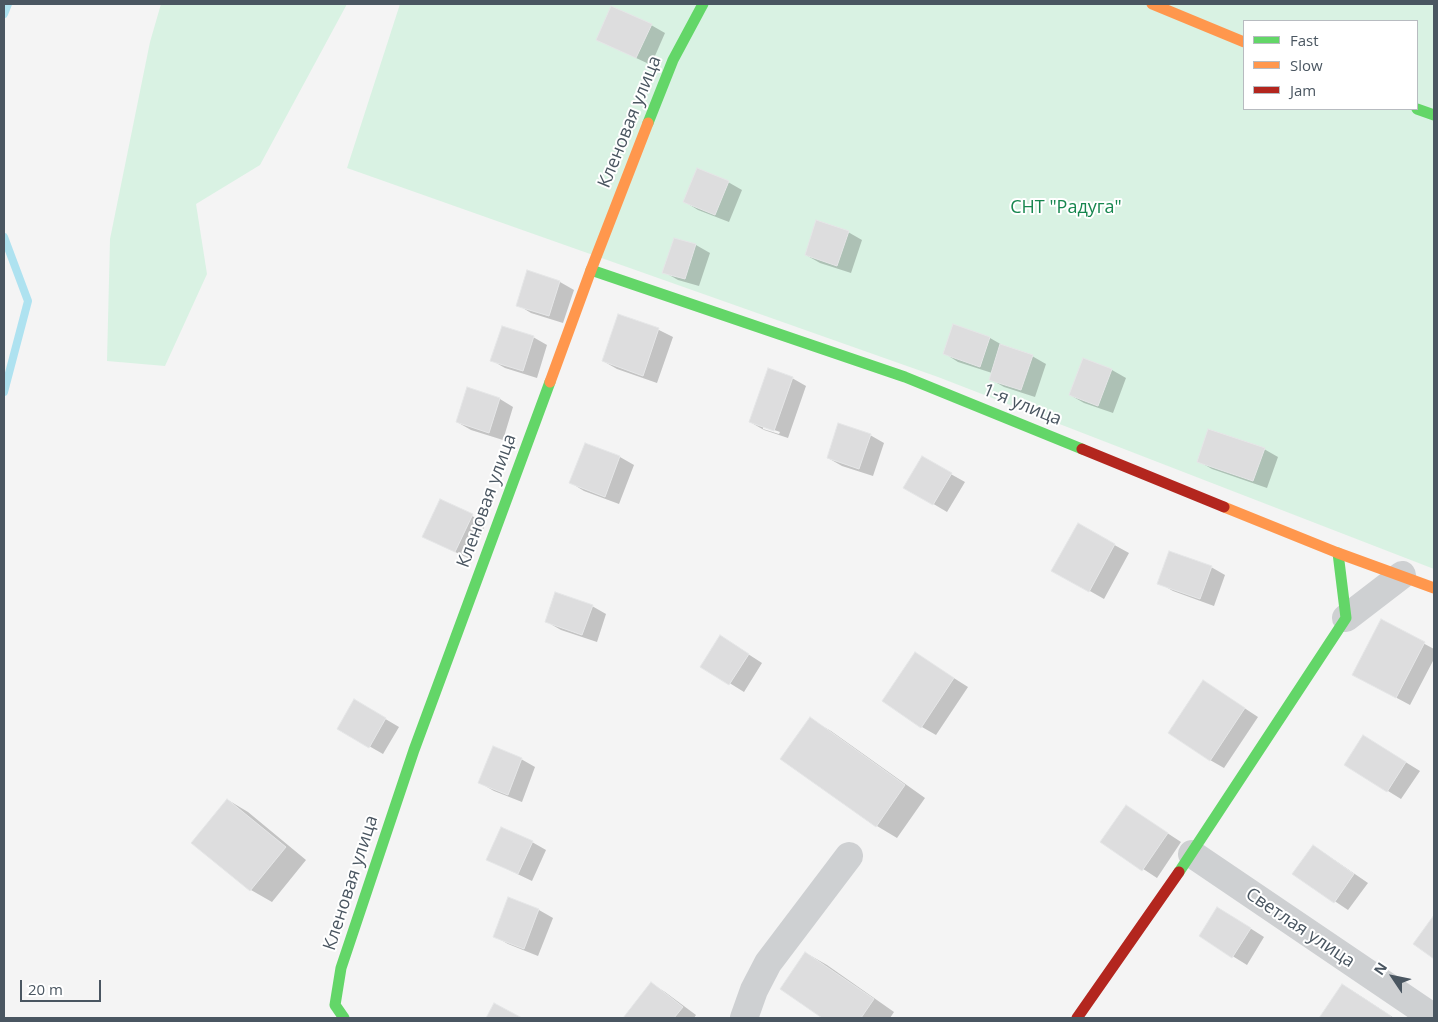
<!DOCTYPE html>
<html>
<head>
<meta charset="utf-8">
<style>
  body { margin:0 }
  #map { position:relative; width:1438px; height:1022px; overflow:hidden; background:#f4f4f4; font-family:"Open Sans",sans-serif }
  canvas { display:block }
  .frame { position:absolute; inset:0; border:5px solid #4a5661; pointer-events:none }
  .legend { position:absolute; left:1243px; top:20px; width:175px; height:90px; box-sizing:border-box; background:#fff; border:1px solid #b7bbc0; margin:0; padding:6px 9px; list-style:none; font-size:15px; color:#4a5661 }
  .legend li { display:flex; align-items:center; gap:10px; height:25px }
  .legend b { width:25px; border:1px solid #b7bbc0 }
  .north { position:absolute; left:1368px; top:952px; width:50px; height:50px; -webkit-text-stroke:4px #fff; paint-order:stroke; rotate:304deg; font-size:14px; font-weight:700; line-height:20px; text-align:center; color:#4a5661 }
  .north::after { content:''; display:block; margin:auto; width:18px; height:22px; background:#4a5661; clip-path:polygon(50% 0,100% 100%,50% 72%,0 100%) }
  .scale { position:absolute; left:20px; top:980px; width:81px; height:22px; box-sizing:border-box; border:2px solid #4a5661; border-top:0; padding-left:6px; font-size:15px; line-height:18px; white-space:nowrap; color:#4a5661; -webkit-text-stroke:4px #fff; paint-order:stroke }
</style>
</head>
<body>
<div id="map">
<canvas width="1438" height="1022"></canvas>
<div class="frame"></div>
<ul class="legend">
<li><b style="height:6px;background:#63d668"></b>Fast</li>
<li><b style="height:6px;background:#ff974d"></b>Slow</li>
<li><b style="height:6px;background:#b3261e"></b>Jam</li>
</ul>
<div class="north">N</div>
<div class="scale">20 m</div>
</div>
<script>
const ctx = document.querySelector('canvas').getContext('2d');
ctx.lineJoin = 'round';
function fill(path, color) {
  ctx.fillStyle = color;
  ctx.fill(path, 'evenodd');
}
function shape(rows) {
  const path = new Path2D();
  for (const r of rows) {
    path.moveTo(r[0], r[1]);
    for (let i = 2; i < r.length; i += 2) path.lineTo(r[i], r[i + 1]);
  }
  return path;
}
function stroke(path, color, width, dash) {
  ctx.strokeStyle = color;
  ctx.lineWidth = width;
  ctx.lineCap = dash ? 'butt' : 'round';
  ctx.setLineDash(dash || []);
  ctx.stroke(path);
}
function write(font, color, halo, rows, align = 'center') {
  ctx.font = font + ' "Open Sans",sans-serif';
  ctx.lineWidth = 4;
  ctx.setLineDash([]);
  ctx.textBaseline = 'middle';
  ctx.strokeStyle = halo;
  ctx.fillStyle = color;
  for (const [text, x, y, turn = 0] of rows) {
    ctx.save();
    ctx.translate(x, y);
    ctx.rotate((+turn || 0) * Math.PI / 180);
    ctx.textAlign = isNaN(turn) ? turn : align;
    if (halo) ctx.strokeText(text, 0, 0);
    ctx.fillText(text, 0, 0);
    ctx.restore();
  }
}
fill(shape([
  [161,4,347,4,260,165,196,204,207,274,165,366,107,361,110,239,150,42],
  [400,4,1434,4,1434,569,938,377,347,168],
  [1244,21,1417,21,1417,109,1244,109]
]), '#d9f2e3');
fill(shape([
  [651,25,665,33,651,65,598,40],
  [728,182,742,190,729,222,698,210,685,202],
  [848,232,862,240,851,273,820,263,806,255],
  [674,239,696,245,710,253,699,286,678,280,664,272],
  [528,272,560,282,574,290,563,323,531,313,518,305],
  [619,316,659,330,673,337,657,383,617,369,603,361],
  [954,326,990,338,1004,346,1032,356,1046,364,1035,397,1004,387,990,379,992,373,958,362,944,353],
  [533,337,547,345,537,378,505,368,491,360],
  [1084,360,1112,370,1126,378,1113,413,1084,403,1070,395],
  [792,378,806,386,788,438,764,430,750,422],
  [763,426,780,432,779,434,763,429],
  [500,399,513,407,503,440,471,430,457,422],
  [870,435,884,443,873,476,842,466,828,458],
  [586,444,620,457,634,465,619,504,584,491,571,483],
  [1264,449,1278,457,1267,488,1212,469,1198,461],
  [922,458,965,482,947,512,905,487],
  [440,500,486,523,470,559,438,544],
  [1078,525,1129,553,1104,599,1067,578],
  [1211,567,1225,575,1214,606,1173,591,1159,583],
  [592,606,606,614,597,642,561,630,547,622],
  [1382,621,1434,649,1434,659,1410,705,1367,682],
  [734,645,762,663,744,692,702,666],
  [916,654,968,687,936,735,922,727],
  [1217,690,1258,717,1224,768,1210,760],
  [355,701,399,727,383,754,339,729],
  [810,719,831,731,925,798,897,838,877,826],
  [1378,745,1420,771,1401,799,1346,765],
  [521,759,535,767,522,802,494,791,480,783],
  [228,800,248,812,306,860,272,902,251,890,193,843],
  [1126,806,1181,842,1157,878,1102,842],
  [532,842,546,850,532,881,488,860],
  [1314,846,1368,883,1348,910,1294,874],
  [508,899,539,910,553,918,538,956,508,944,494,936],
  [1231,916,1264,937,1247,965,1200,936],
  [806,953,827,965,894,1012,890,1018,824,1018,782,988],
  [652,984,665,992,696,1015,694,1018,625,1018],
  [1343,985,1356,993,1394,1018,1321,1018]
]), '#0003');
stroke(shape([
  [4,14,8,4],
  [4,237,28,301,4,392]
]), '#aee2f0', 8);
const building = shape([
  [611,6,652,24,636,58,596,40,611,6],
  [697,168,729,181,715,215,683,202,697,168],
  [816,220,849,231,837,266,805,255,816,220],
  [674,238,696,244,685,279,662,273,674,238],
  [527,270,560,281,549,316,516,306,527,270],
  [618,314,659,328,643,376,602,361,618,314],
  [953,324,990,337,980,367,943,354,953,324],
  [502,326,534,336,523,371,490,361,502,326],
  [1000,344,1033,355,1021,390,989,380,1000,344],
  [1083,358,1112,369,1098,406,1069,395,1083,358],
  [768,368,793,377,774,431,749,422,768,368],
  [467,387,500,398,489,433,456,422,467,387],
  [838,423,871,434,859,469,827,458,838,423],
  [1208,429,1265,448,1253,481,1197,462,1208,429],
  [585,443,620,456,605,497,569,483,585,443],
  [922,456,952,473,933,505,903,488,922,456],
  [440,499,473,514,455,552,422,537,440,499],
  [1078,523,1115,544,1089,592,1051,571,1078,523],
  [1169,551,1212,566,1200,599,1157,584,1169,551],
  [555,592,593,605,582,635,545,622,555,592],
  [1381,619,1425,642,1396,698,1352,675,1381,619],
  [720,635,749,654,729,685,700,667,720,635],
  [915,652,954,678,921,728,882,701,915,652],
  [1203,680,1245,708,1210,761,1168,733,1203,680],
  [354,699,386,718,369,748,337,729,354,699],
  [810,717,905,785,876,827,780,759,810,717],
  [1363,735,1406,762,1387,792,1344,765,1363,735],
  [493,746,522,758,508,795,478,783,493,746],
  [227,799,286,847,250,891,191,843,227,799],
  [1126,805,1168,833,1142,871,1100,842,1126,805],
  [501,827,533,841,518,874,486,860,501,827],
  [1313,845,1354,874,1334,903,1292,874,1313,845],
  [508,897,539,909,524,949,493,937,508,897],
  [1217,907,1251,928,1232,958,1199,936,1217,907],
  [1434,915,1434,959,1413,944,1434,915],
  [805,952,874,999,861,1018,822,1018,780,989,805,952],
  [651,982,683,1007,674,1018,623,1018,651,982],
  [1342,984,1391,1016,1390,1018,1319,1018,1342,984],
  [494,1003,522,1018,486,1018,494,1003]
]);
fill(building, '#ddddde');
stroke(building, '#e5e6e7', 1);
stroke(shape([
  [1346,618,1402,575],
  [1192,854,1434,1018],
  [744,1018,754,990,768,963,849,856]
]), '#ced0d2', 28);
stroke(shape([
  [1417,109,1434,115],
  [648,123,673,60,703,4],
  [591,270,905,377,1082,449],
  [1179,872,1346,618,1338,553],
  [344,1018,335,1005,341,968,414,750,550,382]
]), '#63d668', 11);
stroke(shape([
  [1152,4,1244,42],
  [550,382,591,270,648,123],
  [1224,507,1338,553,1434,588]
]), '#ff974d', 11);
stroke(shape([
  [1082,449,1224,507],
  [1077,1018,1179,872]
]), '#b3261e', 11);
write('18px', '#4a5661', '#fff', [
  ["Кленовая улица",630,122,-68],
  ["1-я улица",1022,405,22],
  ["Кленовая улица",487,501,-70],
  ["Кленовая улица",351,883,-72],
  ["Светлая улица",1300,928,34]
]);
write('18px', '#17864f', '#fff', [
  ["СНТ \"Радуга\"",1066,208]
]);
</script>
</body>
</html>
